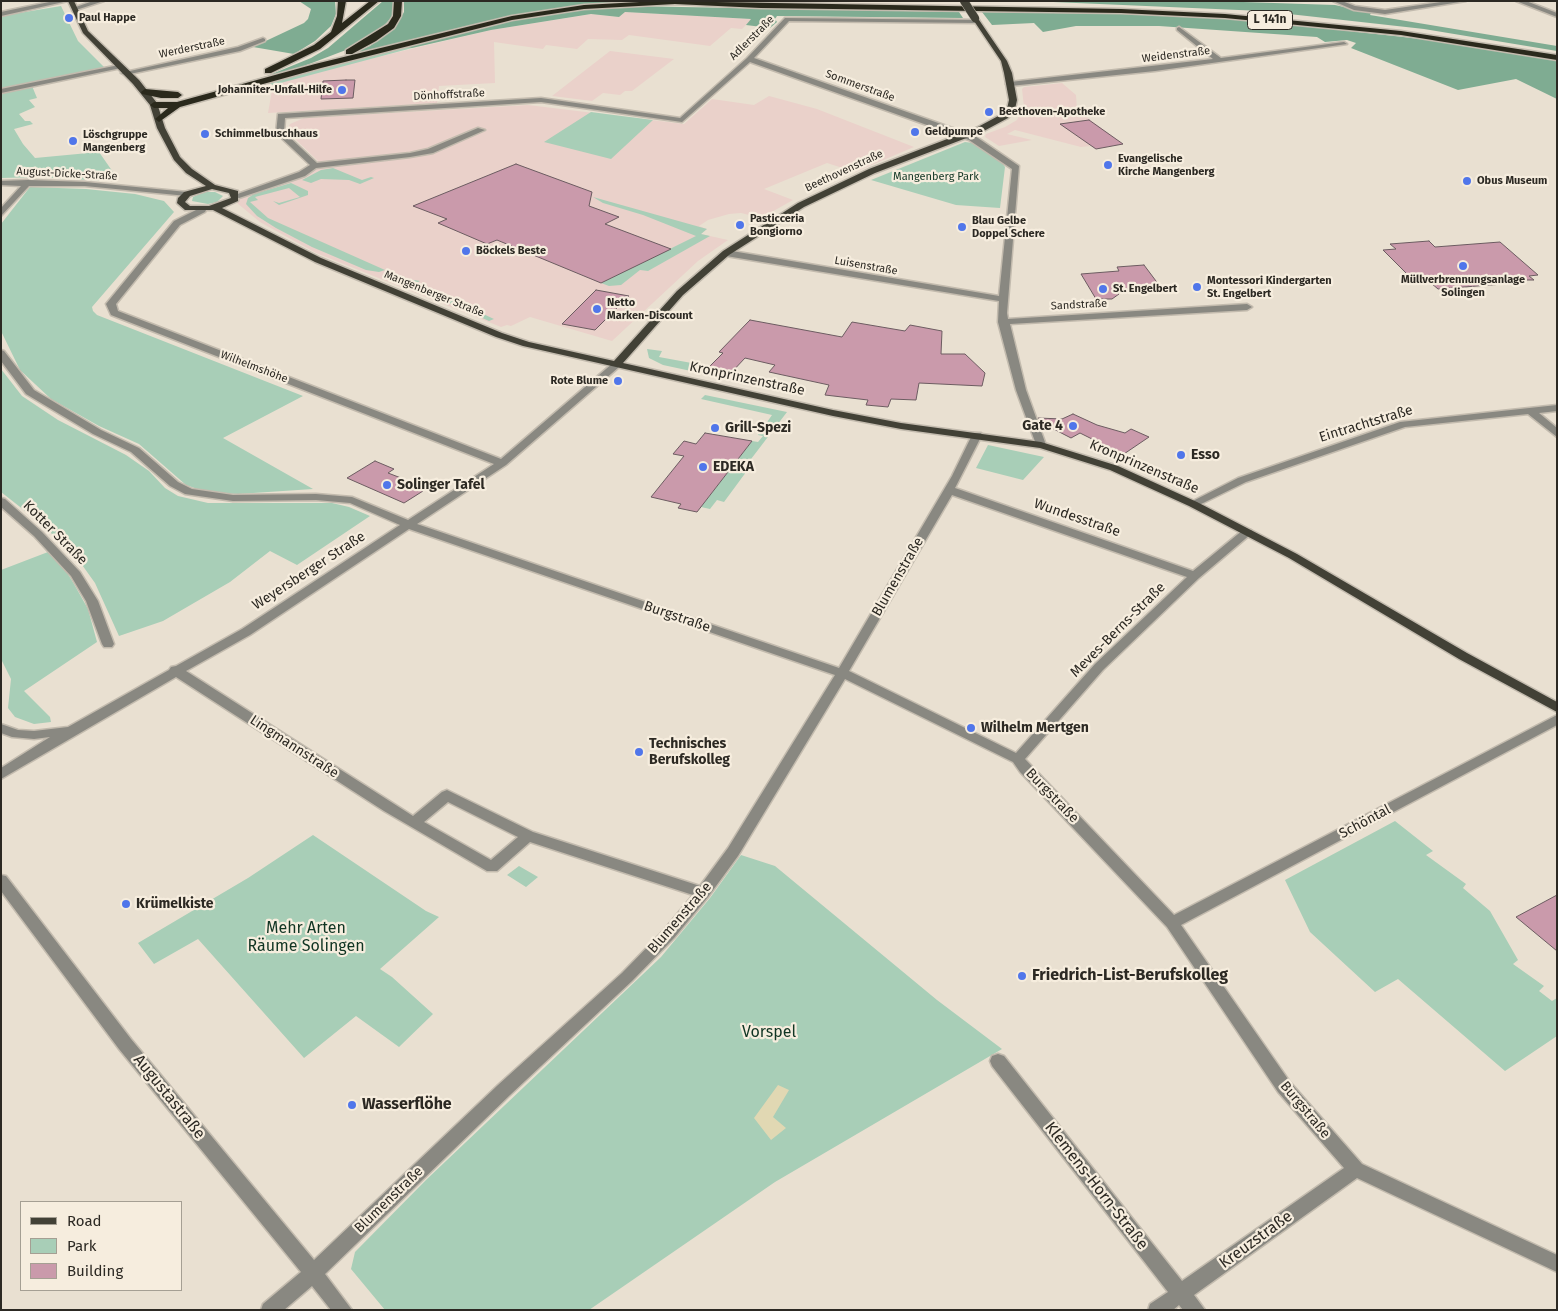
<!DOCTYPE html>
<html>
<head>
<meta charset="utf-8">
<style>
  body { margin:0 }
  #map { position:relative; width:1558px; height:1311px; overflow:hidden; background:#e9e0d1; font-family:"Fira Sans",sans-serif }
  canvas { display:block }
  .frame { position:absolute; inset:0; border:2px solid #2c2923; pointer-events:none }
  .legend { position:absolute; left:20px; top:1201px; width:162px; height:90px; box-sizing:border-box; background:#f6edde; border:1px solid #a59f93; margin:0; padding:6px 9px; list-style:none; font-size:15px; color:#2c2923 }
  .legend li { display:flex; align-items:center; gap:10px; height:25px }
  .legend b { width:25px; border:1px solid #a59f93 }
</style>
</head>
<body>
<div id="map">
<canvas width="1558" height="1311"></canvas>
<div class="frame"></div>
<ul class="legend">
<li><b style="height:6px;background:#424136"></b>Road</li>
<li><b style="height:14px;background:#a8ceb7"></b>Park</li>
<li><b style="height:14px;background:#ca9aab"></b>Building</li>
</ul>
</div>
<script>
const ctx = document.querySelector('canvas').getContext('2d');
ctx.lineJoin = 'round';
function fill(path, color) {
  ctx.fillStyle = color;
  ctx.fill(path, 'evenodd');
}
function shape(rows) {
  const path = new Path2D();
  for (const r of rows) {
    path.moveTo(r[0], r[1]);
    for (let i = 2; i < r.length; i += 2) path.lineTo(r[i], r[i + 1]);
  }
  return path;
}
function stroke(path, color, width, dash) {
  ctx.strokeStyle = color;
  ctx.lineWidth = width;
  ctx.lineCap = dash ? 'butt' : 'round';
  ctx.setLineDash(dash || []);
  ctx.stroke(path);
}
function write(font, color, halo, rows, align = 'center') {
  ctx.font = font + ' "Fira Sans",sans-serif';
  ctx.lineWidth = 4.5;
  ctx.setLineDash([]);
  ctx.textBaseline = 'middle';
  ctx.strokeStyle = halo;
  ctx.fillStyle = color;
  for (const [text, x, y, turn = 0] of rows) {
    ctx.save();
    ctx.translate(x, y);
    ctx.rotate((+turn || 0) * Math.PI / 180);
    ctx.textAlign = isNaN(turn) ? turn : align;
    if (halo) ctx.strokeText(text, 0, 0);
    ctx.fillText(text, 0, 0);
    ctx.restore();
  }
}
fill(shape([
  [625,12,752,19,742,29,731,28,710,46,629,35,622,40,588,39,577,49,546,45,543,49,494,42,495,83,439,86,437,103,268,113,273,85,315,72,491,30,592,14,619,17],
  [610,51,674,59,632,91,625,91,620,95,603,93,592,101,552,96],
  [1062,83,1076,95,1077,110,1123,144,1095,149,1091,146,1081,147,1015,130,1007,134,1032,140,999,146,985,137,986,134,1005,127,1017,120,1024,107,1022,89,1024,87],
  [769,96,817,109,914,147,855,172,827,163,764,189,793,200,761,218,741,213,729,214,708,220,699,226,707,229,701,234,728,240,698,261,612,341,530,317,511,326,507,325,501,327,316,253,260,222,237,203,241,197,306,176,316,169,318,161,293,137,288,128,290,124,304,118,528,105,684,124,712,99,754,105]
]), '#ead1ca');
fill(shape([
  [61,6,78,41,105,68,1,90,1,16],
  [404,47,412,48,273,85,269,83],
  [32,86,37,98,29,100,35,107,19,114,25,121,30,121,33,124,14,129,23,144,35,158,99,152,115,175,107,181,39,177,1,178,1,92],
  [591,112,606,114,653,120,611,159,544,142],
  [965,142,973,143,1000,160,1005,167,1000,208,956,205,871,180],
  [333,168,362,180,371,177,374,178,360,184,349,180,321,179,311,183,302,180,321,170],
  [291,183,308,191,308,195,279,205,273,201,279,203,300,197,289,188,255,197,258,200,250,202,268,218,385,270,379,272,366,270,312,247,276,228,257,216,246,204,248,198,254,194],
  [30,187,86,189,135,194,164,201,174,212,92,307,93,311,97,315,303,396,223,438,313,489,238,494,209,493,186,485,139,444,99,426,51,399,20,370,1,331,1,224],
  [204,192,215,192,223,196,217,202,208,204,192,201,193,197],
  [593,197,707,229,701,234,710,236,648,271,640,270,621,285,609,286,601,283,696,236,643,215,603,203],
  [414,280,420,281,416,283,494,319,489,321,409,285,408,282],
  [647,349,662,351,659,357,697,364,691,371,663,365,649,358],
  [1,369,22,396,58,420,126,455,149,471,165,488,178,496,208,503,332,503,349,507,370,516,297,565,270,551,230,582,163,621,119,636,95,583,80,562,43,525,1,492],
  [705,395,787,412,748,463,752,464,724,502,717,500,710,509,701,507,752,441,758,442,763,436,758,435,772,415,701,399],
  [988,445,1044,457,1023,480,976,468],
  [48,552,66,571,74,584,88,609,97,642,24,691,50,717,51,722,34,724,15,717,8,708,11,679,1,659,1,570],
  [1395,821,1433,851,1426,855,1466,884,1463,888,1490,911,1518,960,1513,964,1544,986,1539,991,1552,1001,1557,998,1557,1036,1505,1071,1398,979,1375,992,1310,932,1285,880],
  [313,835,426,911,439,917,380,969,392,977,433,1014,399,1047,356,1016,304,1058,198,939,154,964,138,943,248,878],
  [741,855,775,866,937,1000,1002,1049,775,1182,589,1310,385,1310,351,1269,355,1252,427,1179,661,957,710,898],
  [519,866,538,877,526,887,507,875]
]), '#a8ceb7');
fill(shape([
  [299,1,335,1,336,14,331,26,315,41,294,54,253,47,304,23,308,19,311,9],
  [383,1,393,1,394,10,391,18,375,35,359,45,304,66,229,89,183,100,267,76,311,58,328,48],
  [404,1,616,1,625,2,548,10,503,18,344,57,370,46,395,28,404,12],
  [1030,1,1213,1,1335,5,1371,13,1370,15,1557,46,1557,51,1424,29,1262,11],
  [626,6,959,12,963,18,777,16,775,19,777,22,770,28,746,25,751,19,625,12,619,17,591,14,491,30,412,48,404,47,515,20,575,10],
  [982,12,1124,14,1250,20,1430,40,1557,60,1557,99,1516,79,1458,90,1351,48,1356,43,1347,40,1325,42,1317,37,1159,26,1076,26,1043,32,1034,23,992,25]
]), '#7fac92');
fill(shape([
  [778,1085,789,1090,773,1117,786,1128,771,1140,754,1118]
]), '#e1d8b3');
const building = shape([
  [346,80,355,80,353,98,321,99,323,81,346,80],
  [1089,120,1123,144,1096,149,1060,124,1089,120],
  [516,164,592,192,589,206,619,217,605,224,671,249,601,283,497,240,487,244,438,223,447,219,413,206,516,164],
  [1429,241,1435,247,1500,242,1538,275,1529,276,1534,280,1519,280,1516,283,1438,289,1431,283,1417,284,1383,250,1396,249,1390,244,1429,241],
  [1144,265,1162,289,1118,292,1119,294,1112,299,1096,299,1081,274,1119,271,1117,267,1144,265],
  [596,290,629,296,595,330,562,324,596,290],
  [750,320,842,337,852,322,905,331,910,325,942,331,941,354,965,354,985,373,982,386,919,383,916,400,891,399,888,407,866,405,868,400,825,395,829,385,769,372,775,365,745,358,730,374,707,369,723,353,719,352,750,320],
  [1073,414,1097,425,1125,433,1131,429,1149,437,1118,458,1100,450,1106,446,1080,433,1071,438,1040,422,1038,418,1062,419,1073,414],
  [705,433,752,441,697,512,678,508,681,504,651,497,684,456,673,454,684,441,696,444,705,433],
  [375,461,394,469,388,473,401,478,398,480,423,491,404,503,347,478,375,461],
  [1557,895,1557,951,1516,917,1557,895]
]);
fill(building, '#ca9aab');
stroke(building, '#6c5c61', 1);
const minor = shape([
  [54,1,68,1,1,16,1,12,54,1],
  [93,1,104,1,76,10,73,8,93,1],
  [1333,1,1342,1,1355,6,1385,10,1448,1,1466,1,1385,14,1354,10,1333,1],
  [1516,1,1526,1,1557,13,1557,17,1516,1],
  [785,18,979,20,979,22,977,23,789,21,754,58,975,136,1019,166,1007,313,1008,319,1247,304,1252,307,1247,310,1010,324,1026,390,1046,445,1045,447,1037,447,1016,390,998,322,999,301,726,256,722,253,726,250,999,296,1012,169,969,140,750,62,682,122,541,102,285,118,284,132,317,163,410,153,428,149,478,128,485,130,433,153,410,157,316,168,305,176,239,198,232,196,299,172,310,165,276,133,278,114,541,98,680,118,747,58,785,18],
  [1179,27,1221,58,1344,42,1347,44,1155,71,1010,86,1006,84,1010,82,1213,59,1177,30,1177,28,1179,27],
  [263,38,265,39,265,41,240,51,125,75,121,73,238,47,263,38],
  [119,65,122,67,121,68,1,93,1,89,119,65],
  [28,180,85,182,187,192,191,194,187,196,85,186,29,186,1,216,1,208,21,186,1,185,1,181,28,180],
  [202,207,206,210,205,212,180,225,116,304,118,311,501,459,613,363,619,363,619,367,506,465,417,524,839,668,952,476,973,433,981,433,982,435,955,488,1193,571,1243,530,1251,530,1253,532,1251,534,1199,578,1103,670,1025,759,1174,915,1557,715,1557,725,1181,925,1290,1082,1362,1164,1557,1255,1557,1272,1357,1178,1194,1295,1205,1310,1183,1310,1179,1305,1173,1310,1148,1310,1150,1304,1168,1292,992,1066,990,1061,992,1056,998,1054,1004,1056,1182,1281,1344,1168,1278,1092,1167,927,1020,772,1013,762,845,679,738,856,708,897,674,938,632,981,510,1095,325,1274,352,1310,331,1310,312,1286,284,1310,261,1310,263,1304,301,1272,119,1049,1,891,1,875,6,876,131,1039,314,1260,498,1085,622,973,664,930,693,895,530,842,497,871,487,871,384,811,176,677,1,779,1,768,50,737,34,739,12,737,1,733,1,724,18,730,34,731,68,727,169,670,171,667,176,666,242,629,400,525,350,503,316,500,233,501,185,494,170,486,131,452,93,434,26,394,1,361,1,350,4,351,34,390,101,430,139,448,178,482,192,489,233,495,316,494,352,497,408,520,494,464,111,315,106,304,174,221,202,207],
  [952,495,1187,577,1095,664,1016,753,849,671,952,495],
  [409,529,835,675,728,848,700,886,533,832,447,790,442,792,413,816,186,671,250,635,409,529],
  [448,802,518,837,491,860,424,822,448,802],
  [1557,405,1557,411,1539,413,1557,428,1557,437,1528,414,1405,427,1246,482,1197,506,1193,507,1187,504,1238,478,1400,422,1557,405],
  [1,498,5,499,42,532,80,572,98,601,114,644,112,647,104,647,102,644,86,601,71,576,34,536,1,507,1,498]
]);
const major = shape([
  [68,1,74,1,88,31,139,80,157,103,165,128,180,157,192,169,215,185,238,191,238,201,222,208,321,258,502,333,529,342,614,361,677,291,723,251,798,203,869,169,976,128,1002,114,1007,109,1009,100,1004,73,1001,61,972,18,977,17,1007,61,1012,73,1017,100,1015,109,1008,118,982,132,875,173,804,207,729,255,683,295,623,363,833,410,901,423,1041,442,1118,466,1197,502,1297,554,1467,653,1557,702,1557,712,1459,659,1289,558,1189,506,1110,470,1040,448,901,429,833,416,523,346,496,337,315,262,213,210,185,210,177,203,178,198,184,192,206,186,186,173,174,160,157,128,150,105,133,84,83,33,68,1],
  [212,189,229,193,231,198,209,206,190,206,185,202,190,196,212,189]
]);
const highway = shape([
  [338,1,346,1,342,23,370,1,379,1,320,49,271,73,265,73,265,69,314,45,331,32,337,16,338,1],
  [394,1,402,1,401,16,394,28,376,41,352,54,346,54,346,50,388,24,393,16,394,1],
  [658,1,1121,9,1225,14,1401,31,1557,55,1557,60,1401,35,1225,18,1121,13,761,8,675,4,584,9,512,20,321,68,180,107,159,122,155,119,168,108,154,108,150,105,154,102,177,102,315,64,512,16,584,5,658,1],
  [145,89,178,92,182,95,178,98,161,98,142,94,141,92,145,89]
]);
stroke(minor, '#c3bbae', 3);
stroke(major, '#c3bbae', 3);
stroke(highway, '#c3bbae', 3);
fill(minor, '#898881');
fill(major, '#424136');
fill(highway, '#2a291c');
const majorBridge = shape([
  [964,1,975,18]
]);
stroke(majorBridge, '#c3bbae', 9, []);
stroke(majorBridge, '#424136', 8);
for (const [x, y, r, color] of [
  [69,18,5,"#5076ea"],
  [342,90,5,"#5076ea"],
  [989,112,5,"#5076ea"],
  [915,132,5,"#5076ea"],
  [205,134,5,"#5076ea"],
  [73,141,5,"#5076ea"],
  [1108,165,5,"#5076ea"],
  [1467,181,5,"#5076ea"],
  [740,225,5,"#5076ea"],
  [962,227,5,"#5076ea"],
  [466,251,5,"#5076ea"],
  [1463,266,5,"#5076ea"],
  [1197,287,5,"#5076ea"],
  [1103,289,5,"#5076ea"],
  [597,309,5,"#5076ea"],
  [618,381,5,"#5076ea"],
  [1073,426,5,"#5076ea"],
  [715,428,5,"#5076ea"],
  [1181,455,5,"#5076ea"],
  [703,467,5,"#5076ea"],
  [387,485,5,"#5076ea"],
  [971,728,5,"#5076ea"],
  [639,752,5,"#5076ea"],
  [126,904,5,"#5076ea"],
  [1022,976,5,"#5076ea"],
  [352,1105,5,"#5076ea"]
]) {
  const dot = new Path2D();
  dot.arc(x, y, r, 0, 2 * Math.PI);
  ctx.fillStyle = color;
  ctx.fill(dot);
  stroke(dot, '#f6edde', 2);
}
write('bold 11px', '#2c2923', '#f6edde', [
  ["Paul Happe",79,18],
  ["Johanniter-Unfall-Hilfe",332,90,"right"],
  ["Beethoven-Apotheke",999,112],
  ["Geldpumpe",925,132],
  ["Schimmelbuschhaus",215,134],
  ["Löschgruppe",83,135],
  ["Mangenberg",83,148],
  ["Evangelische",1118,159],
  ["Kirche Mangenberg",1118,172],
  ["Obus Museum",1477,181],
  ["Pasticceria",750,219],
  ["Bongiorno",750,232],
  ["Blau Gelbe",972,221],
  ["Doppel Schere",972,234],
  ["Böckels Beste",476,251],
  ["Müllverbrennungsanlage",1463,280,"center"],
  ["Solingen",1463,293,"center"],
  ["Montessori Kindergarten",1207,281],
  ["St. Engelbert",1207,294],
  ["St. Engelbert",1113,289],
  ["Netto",607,303],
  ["Marken-Discount",607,316],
  ["Rote Blume",608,381,"right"]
], 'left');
write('11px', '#2c2923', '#f6edde', [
  ["Adlerstraße",752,38,-45],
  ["Werderstraße",192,48,-12],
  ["Weidenstraße",1176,55,-7],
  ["Sommerstraße",860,86,20],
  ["Dönhoffstraße",449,95,-3],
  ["Beethovenstraße",844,171,-25],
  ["August-Dicke-Straße",67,174,3],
  ["Luisenstraße",866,266,10],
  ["Mangenberger Straße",434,294,22],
  ["Sandstraße",1079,305,-3],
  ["Wilhelmshöhe",254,367,21]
]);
write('11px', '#103523', '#f6edde', [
  ["Mangenberg Park",936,177]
]);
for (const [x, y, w] of [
  [1270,20,45]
]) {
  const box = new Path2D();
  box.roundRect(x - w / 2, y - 9.5, w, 19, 4);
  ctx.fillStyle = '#f6edde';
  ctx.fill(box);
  stroke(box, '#2c2923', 1);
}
write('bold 12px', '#2c2923', null, [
  ["L 141n",1270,20]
]);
write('14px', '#2c2923', '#f6edde', [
  ["Kronprinzenstraße",747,379,12],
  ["Eintrachtstraße",1366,424,-17],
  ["Kronprinzenstraße",1144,467,23],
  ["Wundesstraße",1077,518,19],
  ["Kotter Straße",55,533,45],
  ["Weyersberger Straße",309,571,-33],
  ["Blumenstraße",898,577,-60],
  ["Burgstraße",677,617,19],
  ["Meves-Berns-Straße",1118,630,-45],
  ["Lingmannstraße",294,747,33],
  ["Burgstraße",1052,796,46],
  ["Schöntal",1365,822,-28],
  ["Blumenstraße",680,918,-49],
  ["Burgstraße",1305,1110,50],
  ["Blumenstraße",389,1200,-44]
]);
write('bold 14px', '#2c2923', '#f6edde', [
  ["Gate 4",1063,426,"right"],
  ["Grill-Spezi",725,428],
  ["Esso",1191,455],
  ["EDEKA",713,467],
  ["Solinger Tafel",397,485],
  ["Wilhelm Mertgen",981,728],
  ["Technisches",649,744],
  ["Berufskolleg",649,760],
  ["Krümelkiste",136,904]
], 'left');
write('16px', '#103523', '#f6edde', [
  ["Mehr Arten",306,929],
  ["Räume Solingen",306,947],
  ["Vorspel",769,1033]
]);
write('bold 16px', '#2c2923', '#f6edde', [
  ["Friedrich-List-Berufskolleg",1032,976],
  ["Wasserflöhe",362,1105]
], 'left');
write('16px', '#2c2923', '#f6edde', [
  ["Augustastraße",169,1097,51],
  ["Klemens-Horn-Straße",1096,1186,52],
  ["Kreuzstraße",1256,1240,-36]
]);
</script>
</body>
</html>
